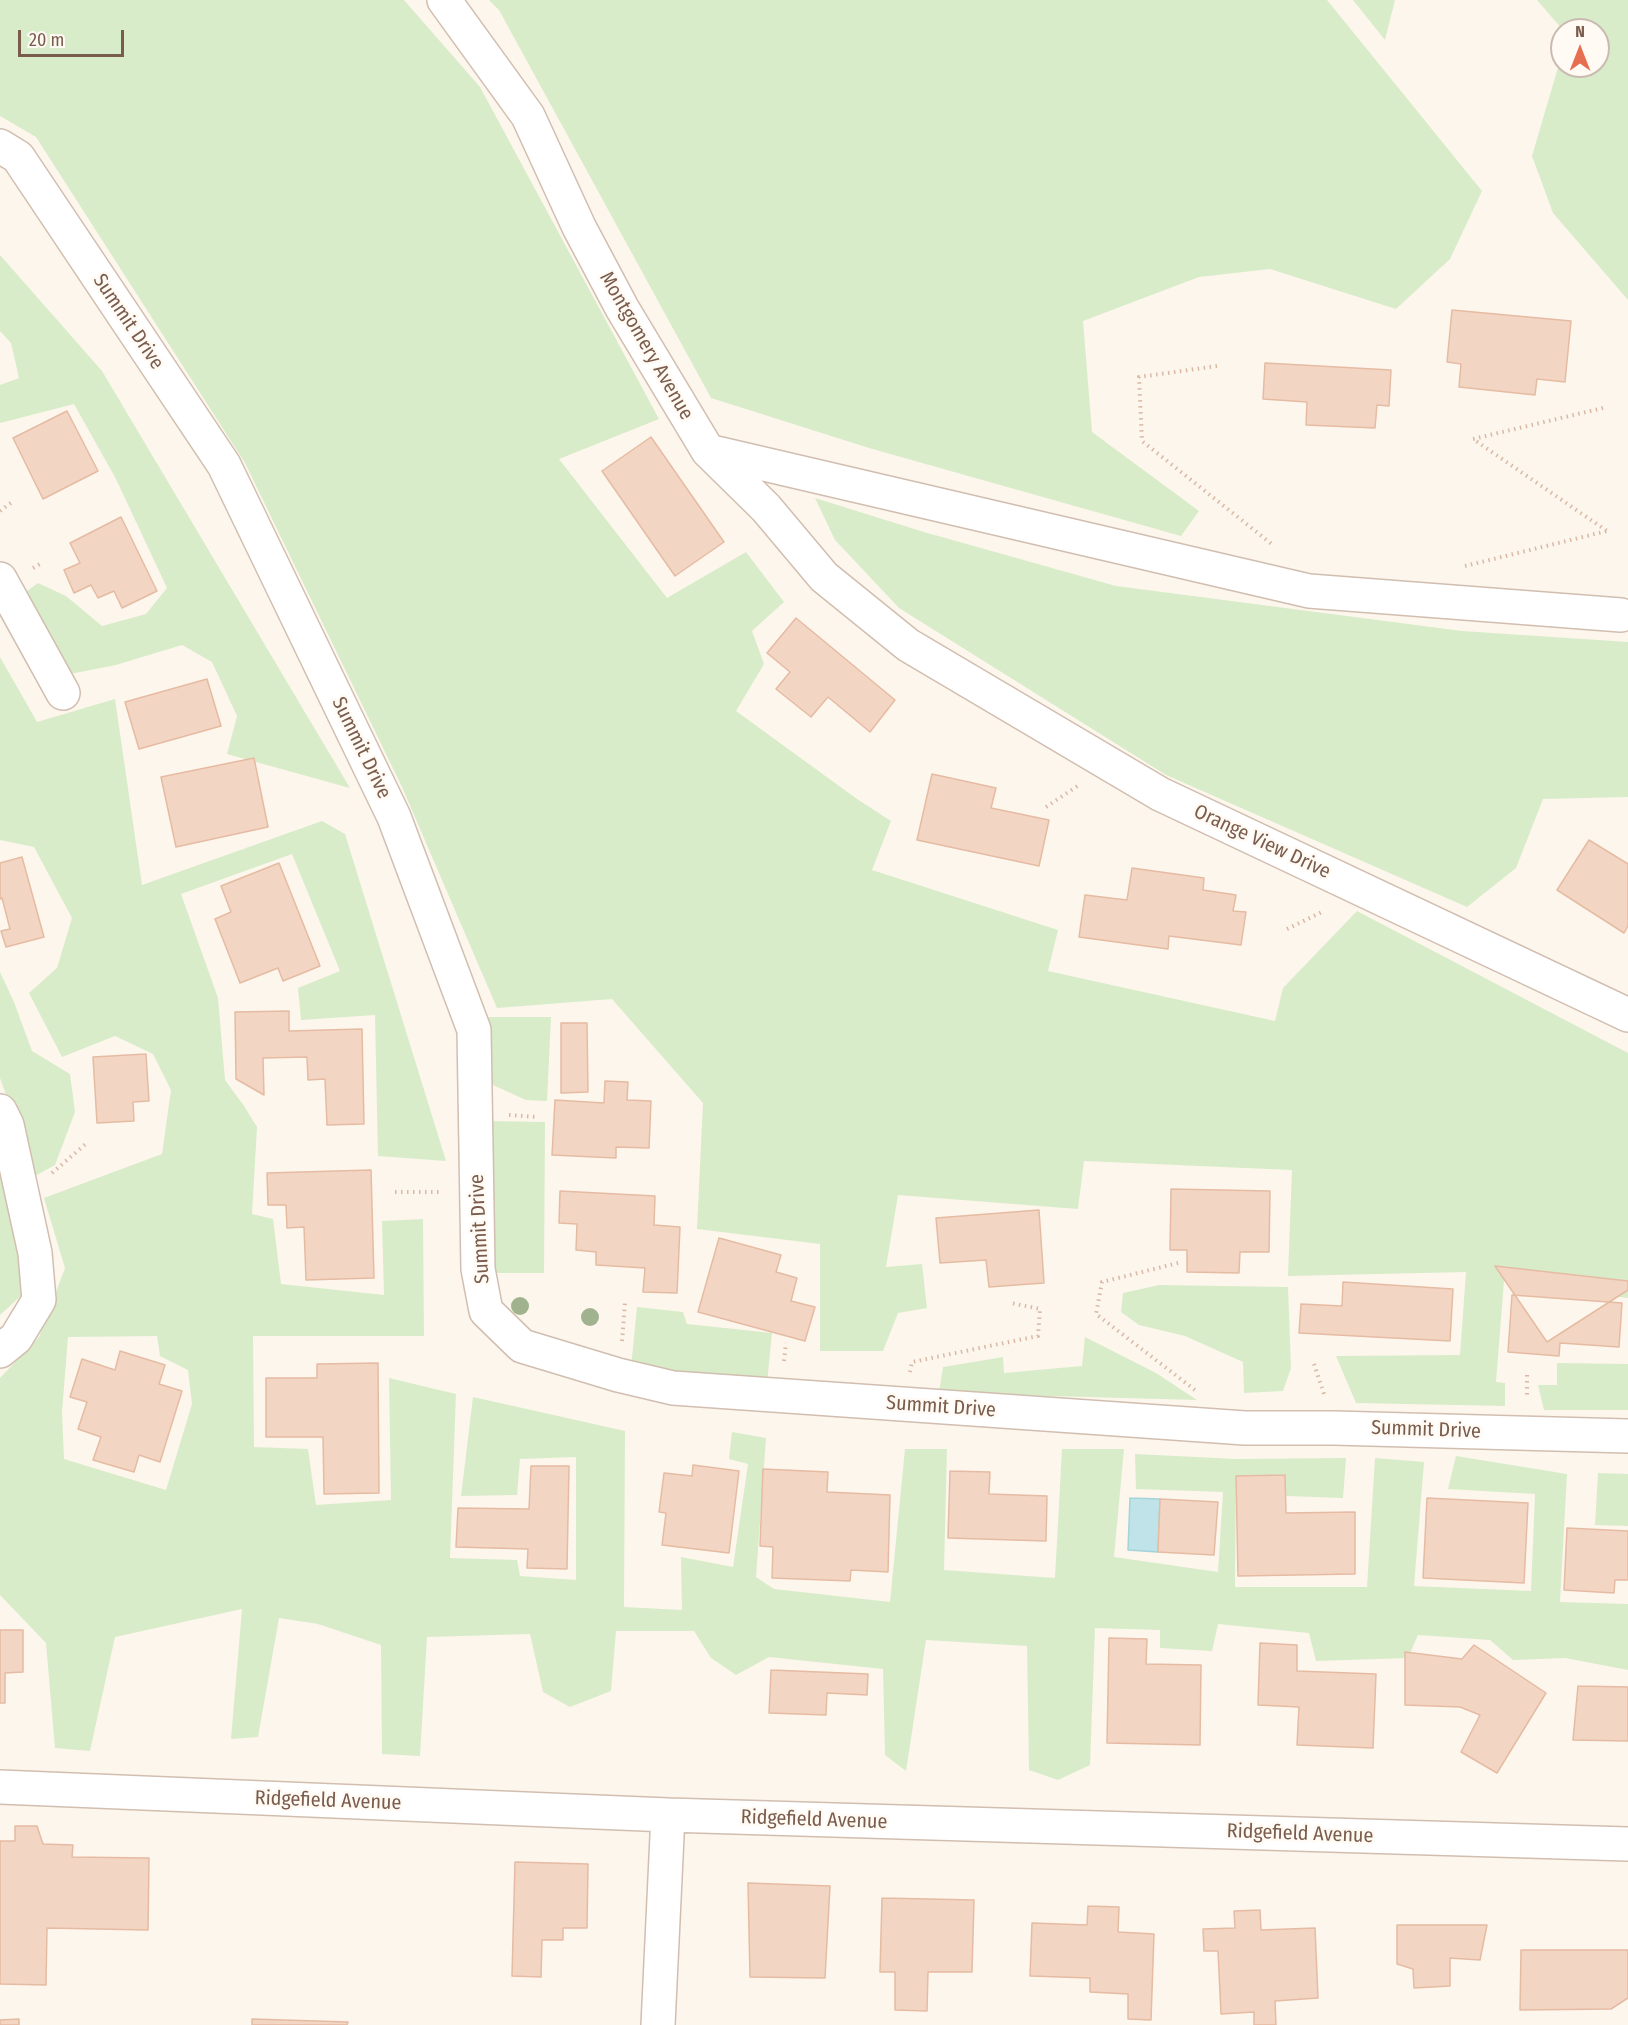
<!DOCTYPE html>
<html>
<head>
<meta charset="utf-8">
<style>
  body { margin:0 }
  #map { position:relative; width:1628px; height:2025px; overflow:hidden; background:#fdf6ec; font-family:"Fira Sans Condensed",sans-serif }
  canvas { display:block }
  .north { position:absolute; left:1550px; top:18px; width:60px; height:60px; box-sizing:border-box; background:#fffaf3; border:2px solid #cabbb1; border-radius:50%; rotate:0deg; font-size:16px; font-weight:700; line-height:24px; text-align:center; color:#7a5c4d }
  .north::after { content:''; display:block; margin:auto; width:21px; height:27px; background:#e76f51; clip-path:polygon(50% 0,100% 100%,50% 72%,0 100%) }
  .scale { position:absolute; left:18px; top:30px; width:106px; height:27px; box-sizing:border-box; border:3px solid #7a5c4d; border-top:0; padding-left:8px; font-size:18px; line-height:21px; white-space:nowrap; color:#7a5c4d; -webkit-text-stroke:4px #fffaf3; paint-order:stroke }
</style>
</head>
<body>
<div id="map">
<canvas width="1628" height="2025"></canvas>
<div class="north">N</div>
<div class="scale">20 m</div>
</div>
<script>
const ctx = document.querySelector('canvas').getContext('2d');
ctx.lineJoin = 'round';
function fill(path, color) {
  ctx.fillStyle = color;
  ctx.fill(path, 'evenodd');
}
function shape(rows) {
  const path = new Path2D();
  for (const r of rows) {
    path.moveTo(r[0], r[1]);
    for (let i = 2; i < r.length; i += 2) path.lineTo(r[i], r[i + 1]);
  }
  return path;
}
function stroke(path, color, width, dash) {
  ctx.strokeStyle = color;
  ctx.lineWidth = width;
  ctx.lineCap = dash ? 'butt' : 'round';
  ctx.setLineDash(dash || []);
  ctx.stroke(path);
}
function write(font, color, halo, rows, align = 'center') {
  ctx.font = font + ' "Fira Sans Condensed",sans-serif';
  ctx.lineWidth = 5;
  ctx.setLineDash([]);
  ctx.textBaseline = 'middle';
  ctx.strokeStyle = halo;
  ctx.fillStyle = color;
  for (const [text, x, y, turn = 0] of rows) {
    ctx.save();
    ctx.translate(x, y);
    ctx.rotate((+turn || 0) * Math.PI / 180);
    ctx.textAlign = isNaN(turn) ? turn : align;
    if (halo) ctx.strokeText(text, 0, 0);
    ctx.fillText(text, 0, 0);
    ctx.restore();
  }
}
fill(shape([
  [0,0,404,0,480,87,659,419,559,459,667,598,746,552,784,602,752,631,764,664,736,711,857,799,891,821,872,870,1058,930,1048,971,1275,1021,1283,988,1357,911,1628,1053,1628,1298,1504,1281,1496,1382,1505,1383,1505,1406,1356,1403,1336,1356,1460,1355,1466,1272,1288,1276,1292,1170,1084,1161,1078,1209,898,1195,886,1267,922,1264,927,1308,898,1313,883,1351,820,1351,820,1244,697,1229,703,1103,612,999,497,1008,402,787,245,463,36,137,0,116],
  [489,0,1327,0,1482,191,1450,259,1396,309,1270,269,1199,277,1083,321,1092,432,1199,511,1181,536,869,448,711,398,499,10],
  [1353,0,1395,0,1385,40],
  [1537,0,1628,0,1628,300,1553,213,1532,156,1562,54,1562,66,1598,66,1598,30,1563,30],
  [0,255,102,371,350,788,227,754,237,716,212,662,182,645,116,665,70,674,23,594,38,583,66,596,102,626,146,614,167,588,116,479,74,404,0,423,0,385,19,378,11,343,0,331],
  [815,498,924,532,1116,586,1462,631,1628,642,1628,797,1543,799,1516,868,1467,907,1166,775,899,608,835,540],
  [0,657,37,722,115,699,142,885,322,821,345,834,446,1161,378,1156,375,1015,301,1020,298,988,340,971,292,854,181,894,218,998,225,1080,244,1106,257,1127,252,1214,273,1219,281,1284,384,1295,382,1221,423,1219,424,1336,253,1336,254,1447,308,1449,316,1505,391,1500,389,1378,456,1394,450,1558,517,1560,520,1576,576,1580,576,1457,520,1459,517,1495,461,1496,473,1397,625,1431,624,1607,682,1610,681,1557,733,1567,748,1464,729,1459,732,1432,766,1438,756,1577,774,1589,890,1602,905,1449,947,1449,944,1570,1055,1578,1062,1449,1124,1449,1114,1557,1218,1572,1223,1492,1136,1489,1135,1454,1236,1459,1346,1458,1343,1498,1286,1496,1285,1475,1236,1476,1235,1587,1367,1587,1375,1458,1424,1462,1414,1586,1531,1591,1535,1494,1448,1489,1456,1456,1567,1474,1560,1602,1628,1604,1628,1670,1565,1658,1513,1660,1490,1640,1418,1635,1408,1658,1316,1661,1309,1633,1218,1624,1212,1651,1160,1648,1160,1630,1095,1628,1090,1765,1058,1780,1029,1770,1027,1646,926,1640,906,1771,885,1755,883,1669,769,1657,736,1675,711,1658,694,1631,616,1631,611,1691,570,1707,543,1692,530,1634,427,1637,420,1756,382,1754,381,1645,318,1624,279,1618,258,1737,231,1739,242,1609,115,1637,90,1751,55,1748,46,1643,0,1595,0,1378,39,1337,65,1268,44,1198,162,1154,171,1090,153,1054,115,1036,62,1057,29,993,57,968,72,918,34,847,0,840],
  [157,1336,160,1356,188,1370,192,1404,166,1490,64,1459,62,1412,68,1337],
  [0,972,14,1002,32,1051,70,1074,75,1112,55,1165,35,1176,0,1078],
  [486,1017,551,1017,547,1101,526,1100,493,1085,487,1060],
  [487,1121,545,1122,544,1273,486,1273],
  [0,1157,15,1219,23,1294,0,1315],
  [1159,1285,1288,1287,1291,1368,1283,1391,1244,1393,1243,1362,1185,1336,1139,1325,1121,1312,1123,1293],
  [637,1307,683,1312,687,1324,772,1333,767,1383,631,1368],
  [1085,1337,1156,1373,1197,1400,939,1393,943,1367,1003,1357,1004,1373,1082,1366],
  [1557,1363,1628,1364,1628,1410,1544,1410,1538,1385,1557,1385],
  [1598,1473,1628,1474,1628,1526,1595,1525]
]), '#d8ecc9');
const water = shape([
  [1130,1498,1160,1499,1158,1552,1128,1550,1130,1498]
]);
fill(water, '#bfe3e8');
stroke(water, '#a5d3da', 1.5);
const building = shape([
  [1452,310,1571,321,1565,382,1537,379,1535,395,1459,387,1461,364,1447,362,1452,310],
  [1265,363,1391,370,1389,406,1377,405,1375,428,1306,425,1307,402,1263,399,1265,363],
  [67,411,98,471,43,499,13,438,67,411],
  [651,437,724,542,675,576,602,471,651,437],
  [121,517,157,591,122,608,114,591,98,598,91,585,74,593,64,570,80,563,70,543,121,517],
  [796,618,895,700,870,732,828,697,811,717,776,689,790,672,767,653,796,618],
  [207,679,221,726,139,749,125,702,207,679],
  [254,758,268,827,176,847,161,777,254,758],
  [932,774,996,788,991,808,1049,820,1039,866,917,840,932,774],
  [1589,840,1628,864,1628,926,1624,933,1557,890,1589,840],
  [22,857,44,937,6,947,1,931,10,929,2,898,0,899,0,863,22,857],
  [279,863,320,966,283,981,278,968,240,983,215,919,231,912,221,886,279,863],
  [1132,868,1204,878,1203,890,1236,895,1233,911,1246,912,1241,945,1169,936,1168,949,1079,937,1085,895,1127,900,1132,868],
  [289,1011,289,1031,362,1029,364,1124,327,1125,325,1079,308,1080,307,1057,263,1058,264,1095,236,1079,235,1012,289,1011],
  [561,1023,587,1023,588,1092,561,1093,561,1023],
  [146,1054,149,1101,133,1102,134,1121,97,1123,93,1057,146,1054],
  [605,1081,628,1082,627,1100,651,1101,649,1148,616,1147,616,1158,552,1155,555,1100,604,1103,605,1081],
  [371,1170,374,1278,306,1280,304,1227,287,1228,286,1205,268,1205,267,1173,371,1170],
  [1171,1189,1270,1191,1269,1252,1240,1252,1239,1273,1187,1272,1187,1250,1170,1250,1171,1189],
  [560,1191,655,1196,654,1225,680,1227,677,1293,643,1292,645,1268,596,1265,596,1252,576,1250,577,1224,559,1223,560,1191],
  [1039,1210,1044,1283,989,1287,986,1260,940,1263,936,1218,1039,1210],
  [719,1238,781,1255,776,1272,797,1278,791,1301,815,1307,805,1341,698,1312,719,1238],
  [1495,1266,1628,1281,1628,1290,1547,1342,1495,1266],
  [1343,1282,1453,1289,1450,1341,1299,1333,1301,1304,1342,1306,1343,1282],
  [1512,1295,1622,1303,1619,1347,1560,1343,1559,1356,1508,1352,1512,1295],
  [120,1351,165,1365,159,1384,182,1391,160,1462,139,1455,134,1472,93,1460,101,1437,78,1429,87,1402,70,1397,82,1359,115,1370,120,1351],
  [378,1363,379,1493,324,1494,323,1437,266,1437,266,1378,317,1378,317,1364,378,1363],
  [693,1465,739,1471,729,1553,662,1545,666,1513,659,1512,664,1473,692,1476,693,1465],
  [531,1466,569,1466,567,1569,527,1568,528,1549,456,1547,458,1508,529,1509,531,1466],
  [763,1469,828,1472,827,1492,890,1495,888,1572,851,1570,850,1581,772,1578,773,1547,760,1546,763,1469],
  [950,1471,990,1472,989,1494,1047,1496,1046,1541,948,1538,950,1471],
  [1285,1475,1286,1513,1355,1512,1355,1574,1238,1576,1236,1476,1285,1475],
  [1427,1498,1528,1503,1524,1583,1423,1578,1427,1498],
  [1160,1499,1218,1502,1214,1555,1158,1552,1160,1499],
  [1567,1528,1628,1531,1628,1580,1615,1580,1614,1593,1564,1590,1567,1528],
  [0,1630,23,1630,23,1672,5,1673,5,1703,0,1703,0,1630],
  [1109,1638,1147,1639,1146,1664,1201,1665,1200,1745,1107,1743,1109,1638],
  [1260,1643,1297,1645,1297,1671,1376,1674,1373,1748,1297,1745,1299,1707,1258,1705,1260,1643],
  [1474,1645,1546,1693,1497,1773,1461,1752,1480,1715,1460,1707,1405,1705,1405,1652,1462,1659,1474,1645],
  [771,1670,868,1674,867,1695,827,1693,826,1715,769,1713,771,1670],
  [1578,1686,1628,1687,1628,1741,1573,1740,1578,1686],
  [15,1826,37,1826,43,1844,73,1845,72,1857,149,1858,148,1930,47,1928,46,1985,0,1984,0,1841,15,1841,15,1826],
  [515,1862,588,1864,587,1928,563,1928,563,1940,542,1940,541,1977,512,1976,515,1862],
  [748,1883,830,1886,825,1978,750,1977,748,1883],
  [882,1898,974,1900,972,1972,928,1972,927,2011,895,2010,895,1972,880,1972,882,1898],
  [1088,1906,1119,1907,1118,1932,1154,1934,1151,2020,1128,2019,1128,1994,1090,1992,1090,1978,1030,1976,1032,1923,1087,1925,1088,1906],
  [1260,1910,1261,1930,1315,1928,1318,1998,1275,2001,1276,2025,1254,2025,1254,2012,1221,2014,1218,1951,1204,1951,1203,1929,1235,1928,1234,1911,1260,1910],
  [1397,1925,1487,1925,1480,1960,1450,1958,1450,1986,1414,1988,1413,1969,1397,1964,1397,1925],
  [1521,1950,1628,1950,1628,1998,1611,2009,1520,2010,1521,1950],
  [19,2019,19,2025,0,2025,0,2020,19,2019],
  [252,2019,348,2022,347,2025,252,2025,252,2019]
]);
fill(building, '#f3d5c3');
stroke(building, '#e6bba3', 1.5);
const minor = shape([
  [444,0,528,116,579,227,622,308,708,451,766,508,824,577,908,645,1160,794,1628,1015],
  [0,146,18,157,224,465,394,817,474,1030,478,1269,486,1311,522,1346,618,1375,673,1388,1245,1428,1334,1428,1628,1436],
  [708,451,1309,591,1621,615],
  [0,579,63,693],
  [0,1111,7,1125,35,1253,39,1300,16,1338,0,1351],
  [0,1787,668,1815,1628,1844],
  [658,2025,668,1815]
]);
stroke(minor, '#d1beb0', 36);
stroke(shape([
  [1217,366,1139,377,1142,441,1273,545],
  [1603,408,1473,439,1607,531],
  [0,511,12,502],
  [1465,566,1607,531],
  [33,568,42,563],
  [1046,807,1079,785],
  [1287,929,1324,911],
  [509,1115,537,1117],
  [52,1173,88,1142],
  [395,1192,443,1192],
  [1178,1263,1102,1282,1096,1314,1195,1390],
  [622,1341,625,1303],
  [784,1361,786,1343],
  [1314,1364,1324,1394],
  [910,1372,912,1362,1038,1336,1040,1309,1011,1303],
  [1527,1375,1527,1398]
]), '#d9b8a5', 4, [1.5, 4.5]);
stroke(minor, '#fff', 33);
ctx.fillStyle = '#a0b28e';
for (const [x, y] of [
  [520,1306],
  [590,1317]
]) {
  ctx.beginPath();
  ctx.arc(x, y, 9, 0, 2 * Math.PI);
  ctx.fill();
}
write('20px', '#7a5c4d', '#fffaf3', [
  ["Summit Drive",128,322,56],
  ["Montgomery Avenue",646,346,60],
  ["Summit Drive",361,748,64],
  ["Orange View Drive",1262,842,25],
  ["Summit Drive",480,1229,-93],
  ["Summit Drive",941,1407,4],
  ["Summit Drive",1426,1430,2],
  ["Ridgefield Avenue",328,1801,2],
  ["Ridgefield Avenue",814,1820,2],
  ["Ridgefield Avenue",1300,1834,2]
]);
</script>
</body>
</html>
